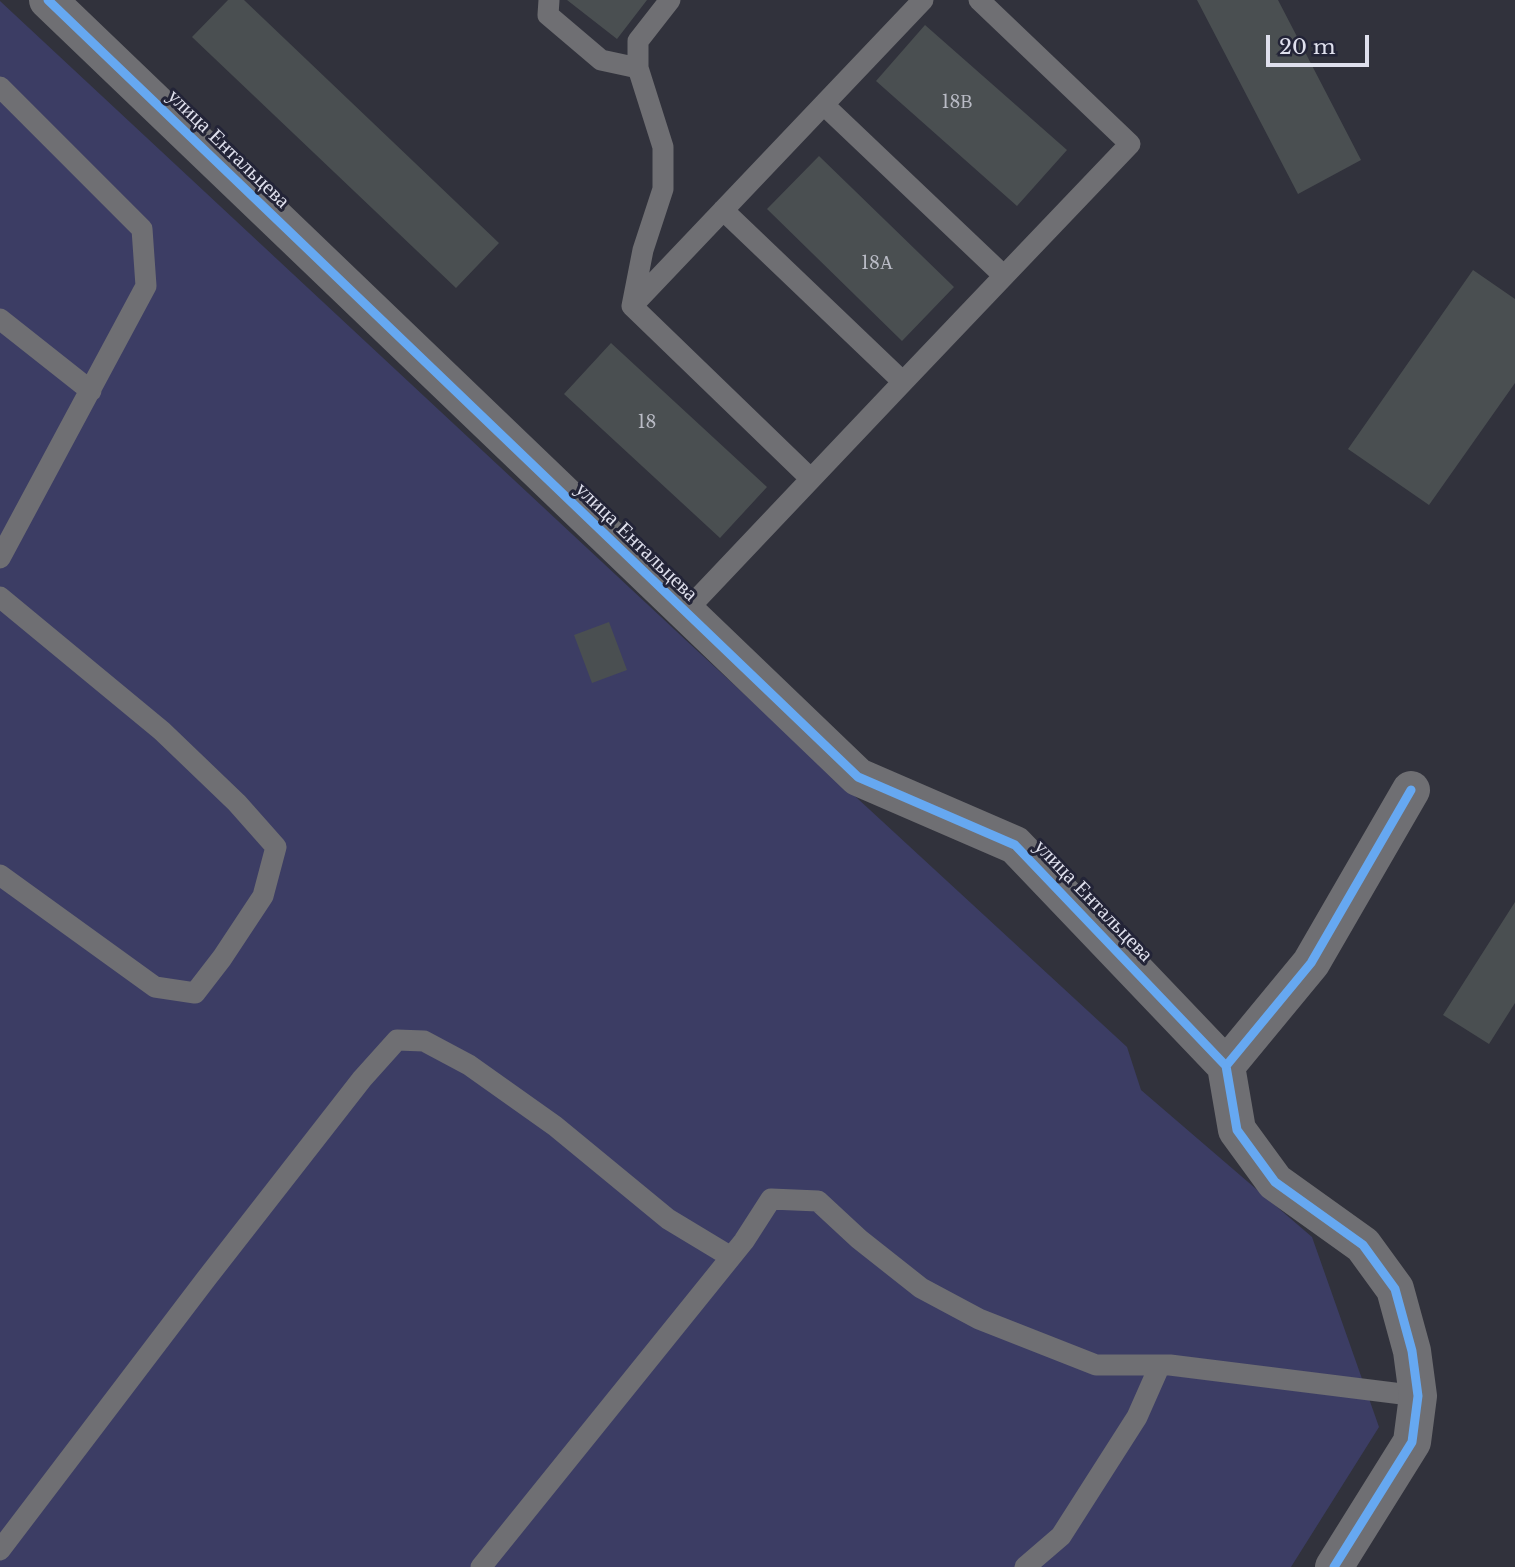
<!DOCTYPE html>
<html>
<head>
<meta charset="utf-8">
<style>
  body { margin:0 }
  #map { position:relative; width:1515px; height:1567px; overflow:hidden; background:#31323c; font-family:"Libre Baskerville",serif }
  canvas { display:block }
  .scale { position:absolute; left:1266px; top:35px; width:103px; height:32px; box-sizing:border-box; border:4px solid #dfe0ed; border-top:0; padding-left:9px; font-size:21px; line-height:24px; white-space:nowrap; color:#dfe0ed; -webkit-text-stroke:5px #232437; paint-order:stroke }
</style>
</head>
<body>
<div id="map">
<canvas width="1515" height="1567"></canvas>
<div class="scale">20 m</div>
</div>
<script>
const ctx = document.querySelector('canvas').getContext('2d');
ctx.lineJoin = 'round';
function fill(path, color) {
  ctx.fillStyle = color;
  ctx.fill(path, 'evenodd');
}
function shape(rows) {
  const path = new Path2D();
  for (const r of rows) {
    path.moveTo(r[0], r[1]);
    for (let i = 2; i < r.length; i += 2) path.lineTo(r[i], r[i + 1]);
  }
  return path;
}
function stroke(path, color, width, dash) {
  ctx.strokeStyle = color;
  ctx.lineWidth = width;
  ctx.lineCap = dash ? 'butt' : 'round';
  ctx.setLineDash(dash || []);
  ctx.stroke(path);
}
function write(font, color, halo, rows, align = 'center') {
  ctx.font = font + ' "Libre Baskerville",serif';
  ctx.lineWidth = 6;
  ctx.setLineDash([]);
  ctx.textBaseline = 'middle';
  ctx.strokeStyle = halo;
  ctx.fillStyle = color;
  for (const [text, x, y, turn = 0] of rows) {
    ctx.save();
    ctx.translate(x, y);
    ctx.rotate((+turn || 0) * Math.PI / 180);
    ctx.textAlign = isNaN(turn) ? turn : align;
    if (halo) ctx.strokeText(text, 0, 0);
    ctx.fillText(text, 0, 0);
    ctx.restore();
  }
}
fill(shape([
  [0,1,690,644,1127,1047,1141,1090,1312,1237,1379,1427,1291,1567,0,1567]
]), '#3c3d64');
fill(shape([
  [228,0,244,0,499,243,456,288,192,37],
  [567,0,647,0,617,39],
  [1197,0,1278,0,1361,160,1298,194],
  [925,25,1067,150,1017,206,876,81],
  [819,156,954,287,902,341,767,209],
  [1473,270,1515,299,1515,383,1429,505,1348,449],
  [611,343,767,487,720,538,564,394],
  [609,622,627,670,592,683,574,635],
  [1515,902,1515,1003,1489,1044,1443,1015]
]), '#4a4f51');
stroke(shape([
  [549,0,548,15,601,60,638,68],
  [979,0,1130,144,1004,276],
  [0,87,142,229,146,286,0,558],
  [824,105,1004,276,903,382],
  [723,210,903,382,811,479],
  [632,306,811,479,684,613],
  [632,306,923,0],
  [632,306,643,250,663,189,663,147,638,68,638,41,670,0],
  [0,319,91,391],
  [0,597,162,731,237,803,276,847,263,896,222,958,195,993,155,987,0,875],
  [0,1550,206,1279,362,1079,397,1040,424,1041,469,1065,555,1126,668,1219,731,1257],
  [481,1567,744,1241,771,1199,818,1201,859,1239,921,1288,979,1319,1096,1365,1170,1365,1418,1396],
  [1025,1567,1061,1536,1137,1417,1160,1365]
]), '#6f6f73', 21);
stroke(shape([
  [48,0,858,777,1015,845,1226,1066],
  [1334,1567,1412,1442,1418,1396,1412,1351,1395,1289,1363,1245,1275,1182,1237,1130,1226,1066,1311,963,1411,790]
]), '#6f6f73', 38);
stroke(shape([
  [48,0,858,777,1015,845,1226,1066],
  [1334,1567,1412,1442,1418,1396,1412,1351,1395,1289,1363,1245,1275,1182,1237,1130,1226,1066,1311,963,1411,790]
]), '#66a8f1', 9);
write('18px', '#babcc6', null, [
  ["18В",957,103],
  ["18А",877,264],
  ["18",647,423]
]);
write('21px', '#dfe0ed', '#232437', [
  ["улица Ентальцева",228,149,44],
  ["улица Ентальцева",636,542,44],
  ["улица Ентальцева",1093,901,46]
]);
</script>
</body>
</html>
